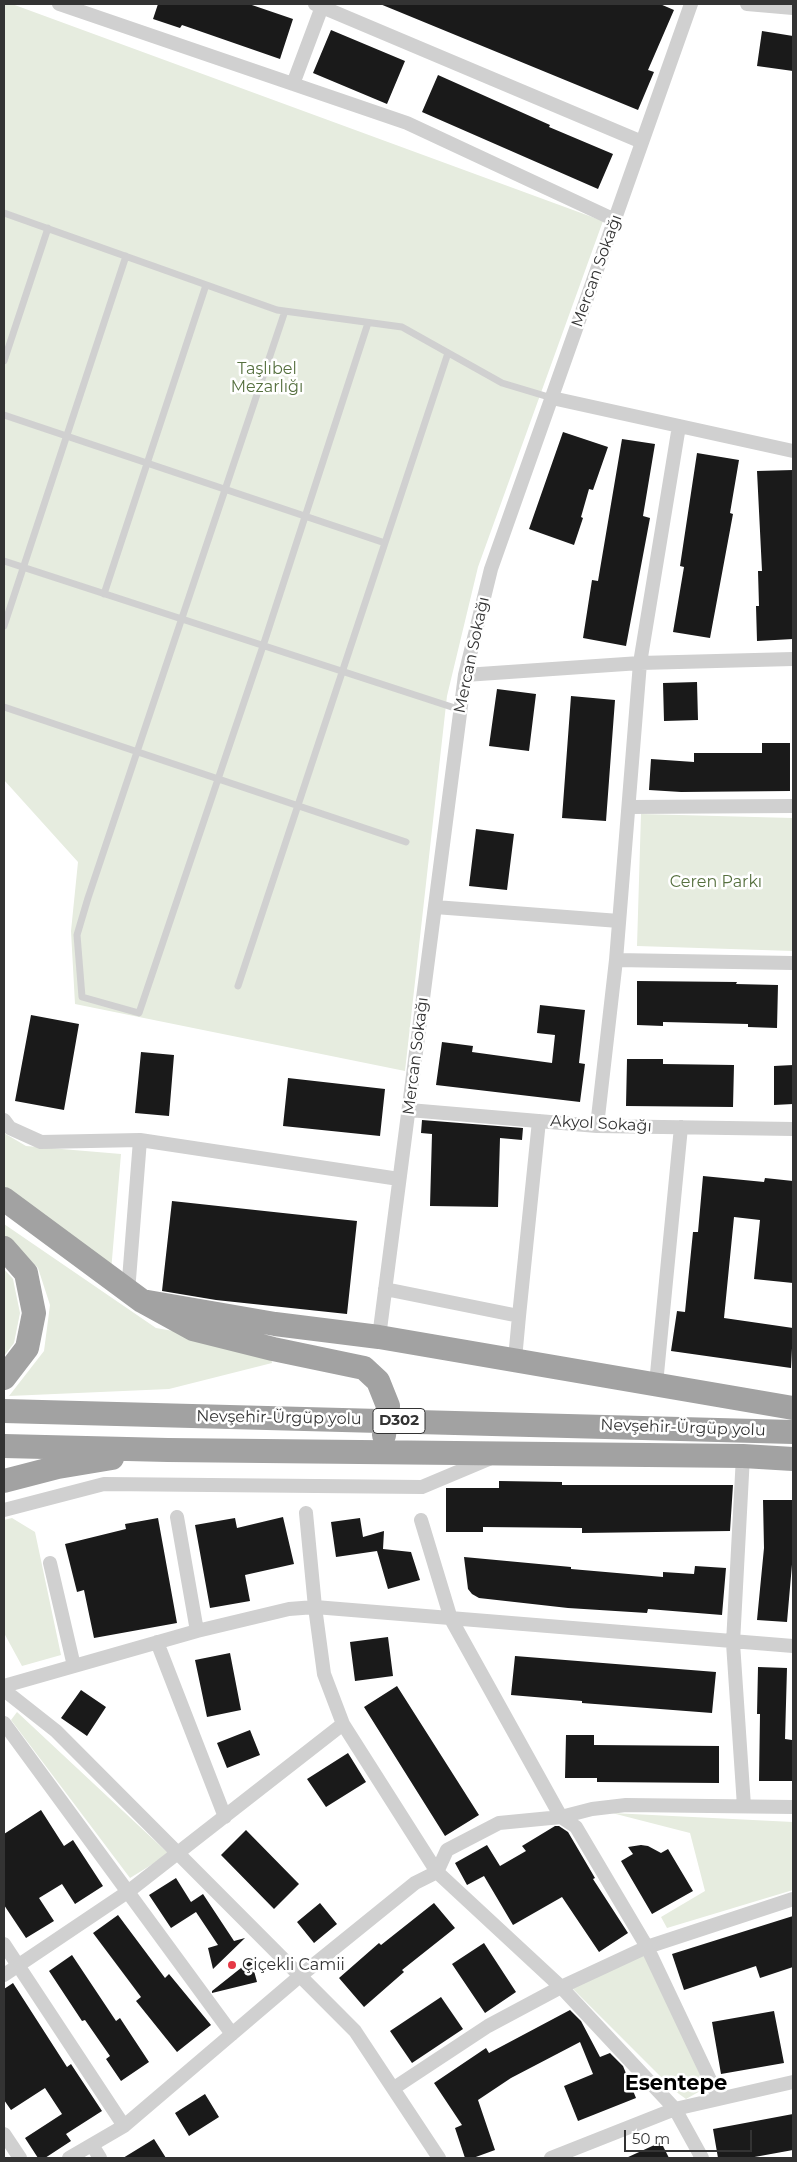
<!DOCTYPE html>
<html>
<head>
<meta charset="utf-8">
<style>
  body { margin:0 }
  #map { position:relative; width:797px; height:2162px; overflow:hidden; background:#fff; font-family:Montserrat,sans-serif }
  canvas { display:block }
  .frame { position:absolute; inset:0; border:5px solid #333; pointer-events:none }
  .scale { position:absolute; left:624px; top:2130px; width:128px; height:22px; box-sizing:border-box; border:2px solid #333; border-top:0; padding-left:6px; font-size:15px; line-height:18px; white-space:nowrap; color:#333; -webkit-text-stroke:4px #fff; paint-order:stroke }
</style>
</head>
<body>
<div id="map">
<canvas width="797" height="2162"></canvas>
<div class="frame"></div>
<div class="scale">50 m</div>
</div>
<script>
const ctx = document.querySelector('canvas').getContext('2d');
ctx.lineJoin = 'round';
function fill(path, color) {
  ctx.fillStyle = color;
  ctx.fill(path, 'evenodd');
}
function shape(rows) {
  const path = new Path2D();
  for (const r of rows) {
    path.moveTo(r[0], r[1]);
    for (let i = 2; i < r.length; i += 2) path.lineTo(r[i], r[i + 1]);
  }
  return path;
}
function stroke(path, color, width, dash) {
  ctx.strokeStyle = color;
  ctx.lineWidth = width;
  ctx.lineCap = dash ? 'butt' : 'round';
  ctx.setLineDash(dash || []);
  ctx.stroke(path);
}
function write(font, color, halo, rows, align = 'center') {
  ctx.font = font + ' Montserrat,sans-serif';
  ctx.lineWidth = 5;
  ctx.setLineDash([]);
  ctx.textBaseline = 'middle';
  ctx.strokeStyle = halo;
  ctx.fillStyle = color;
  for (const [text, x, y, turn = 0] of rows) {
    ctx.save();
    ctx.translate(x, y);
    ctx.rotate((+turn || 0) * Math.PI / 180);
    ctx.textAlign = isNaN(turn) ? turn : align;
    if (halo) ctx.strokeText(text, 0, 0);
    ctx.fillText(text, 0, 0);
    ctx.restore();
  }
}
fill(shape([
  [4,4,12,4,603,221,478,567,447,696,405,1071,75,1004,71,931,78,862,4,780],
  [641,814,793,818,793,951,637,946],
  [4,1133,26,1146,121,1154,111,1271,4,1192],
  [4,1224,156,1328,270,1348,272,1363,169,1389,9,1396,44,1351,50,1305,38,1268,16,1246,4,1240],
  [4,1269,13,1279,20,1313,14,1343,4,1356],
  [12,1518,35,1532,61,1655,22,1666,4,1633,4,1520],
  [17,1712,169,1854,130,1878,11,1720],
  [612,1813,793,1822,793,1890,667,1928,661,1917,705,1891,690,1833],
  [645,1953,702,2079,702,2090,686,2099,675,2091,571,1987]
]), '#e6ecdf');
fill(shape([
  [158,4,249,4,293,19,280,59,182,25,180,28,153,19],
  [380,4,660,4,674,10,648,70,654,72,638,110],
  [331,30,405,61,387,104,313,73],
  [762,31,793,36,793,71,757,66],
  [438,75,550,125,549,127,613,154,598,189,422,112],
  [563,432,608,447,593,490,589,489,581,517,583,518,574,545,529,529],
  [622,439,655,444,643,516,650,518,626,646,583,638,592,580,598,581],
  [697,453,739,460,730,513,733,514,710,638,673,632,684,567,680,566],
  [793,470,793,639,757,641,756,606,759,606,758,571,762,571,757,471],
  [697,682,698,720,664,721,663,683],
  [497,689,536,694,529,751,489,746],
  [571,696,615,700,606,821,562,818],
  [762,743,790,743,790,791,681,792,649,790,651,759,694,762,694,753,762,753],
  [476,829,514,834,507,890,469,886],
  [637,981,737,982,736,984,778,985,777,1028,748,1027,748,1024,663,1022,663,1026,637,1025],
  [540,1005,585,1010,579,1063,585,1064,580,1102,436,1085,442,1042,473,1046,472,1052,552,1063,555,1035,537,1033],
  [31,1015,79,1024,64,1110,15,1101],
  [141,1052,174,1055,169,1116,135,1113],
  [627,1059,663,1059,663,1064,734,1065,733,1107,626,1106],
  [793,1065,793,1104,774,1105,774,1066],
  [288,1078,385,1089,380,1136,283,1126],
  [422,1120,523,1128,522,1140,500,1138,498,1207,430,1206,432,1134,421,1133],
  [703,1176,764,1182,765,1178,793,1181,793,1283,754,1279,760,1220,734,1217,724,1318,793,1328,791,1368,671,1351,677,1311,685,1312,693,1232,698,1232],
  [172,1201,357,1221,347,1314,216,1300,162,1291],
  [499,1481,562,1482,562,1485,733,1485,730,1531,582,1533,582,1528,483,1527,483,1532,446,1532,446,1488,499,1488],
  [763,1500,793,1500,793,1553,787,1622,757,1620,764,1548],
  [283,1517,294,1564,245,1575,250,1601,210,1608,195,1525,235,1518,237,1528],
  [158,1518,177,1623,94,1638,84,1590,77,1592,65,1544,126,1529,125,1524],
  [360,1518,363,1537,384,1531,383,1549,411,1552,420,1580,388,1589,377,1551,336,1557,331,1522],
  [464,1557,571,1567,571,1569,663,1577,663,1572,694,1574,695,1566,726,1568,722,1615,648,1609,647,1613,568,1608,479,1598,472,1594,468,1589],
  [388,1637,393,1676,355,1681,350,1642],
  [230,1653,241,1710,207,1717,195,1660],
  [515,1656,716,1672,712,1713,582,1703,582,1701,511,1695],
  [758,1667,787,1668,785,1739,792,1740,792,1781,759,1781,760,1714,757,1714],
  [397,1686,479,1815,445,1836,364,1707],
  [81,1690,106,1707,87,1736,61,1718],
  [250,1730,260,1755,227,1768,217,1743],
  [566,1735,594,1735,594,1745,719,1746,719,1783,597,1782,597,1778,565,1778],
  [348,1753,366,1782,326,1807,307,1779],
  [41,1810,64,1846,73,1840,103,1886,75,1904,62,1884,39,1898,54,1921,26,1938,4,1905,4,1834],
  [555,1826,559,1826,568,1832,595,1878,593,1879,628,1933,599,1952,562,1897,513,1925,484,1876,467,1885,455,1863,487,1845,500,1866,526,1851,522,1846],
  [246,1830,299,1884,274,1909,221,1855],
  [641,1845,648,1846,661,1853,668,1849,693,1891,652,1914,621,1861,633,1854,628,1847],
  [176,1878,191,1902,203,1894,234,1941,245,1938,213,1969,208,1948,218,1945,196,1912,171,1928,149,1895],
  [320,1903,337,1924,314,1943,297,1922],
  [434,1903,455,1928,402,1970,404,1972,364,2007,339,1978,379,1943,381,1945],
  [118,1915,165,1978,169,1974,211,2025,177,2052,136,2001,141,1997,93,1933],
  [793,1916,793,1967,760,1978,756,1966,684,1990,672,1954],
  [484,1943,516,1992,485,2013,452,1964],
  [72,1955,116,2021,120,2018,149,2062,121,2081,106,2059,110,2056,85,2020,82,2021,49,1971],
  [251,1960,257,1982,212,1993,212,1991],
  [13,1983,67,2067,71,2064,102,2111,66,2134,71,2141,45,2158,38,2158,25,2138,62,2114,45,2088,11,2110,4,2100,4,1989],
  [441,1997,463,2029,412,2063,390,2031],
  [570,2010,581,2021,600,2057,610,2053,623,2066,636,2098,578,2121,564,2086,593,2074,580,2042,511,2078,478,2100,495,2150,473,2158,465,2158,455,2128,462,2125,434,2083,486,2048,489,2053],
  [774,2011,784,2063,721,2074,712,2022],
  [205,2094,219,2117,189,2136,175,2113],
  [793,2114,793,2150,749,2158,718,2158,713,2129],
  [154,2139,166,2158,123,2158],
  [661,2142,669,2158,626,2158]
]), '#1a1a1a');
stroke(shape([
  [4,213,277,310,402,327,502,383,552,398],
  [285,311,88,898,77,935,82,997,139,1013,263,646,368,323],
  [4,361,48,228],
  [4,415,385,543],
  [4,561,461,710],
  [104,594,206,285],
  [4,626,126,256],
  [4,707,406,842],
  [238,986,448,353]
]), '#d0d0d0', 7);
stroke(shape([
  [59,4,407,123,615,220],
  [315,4,642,142],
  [747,4,793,8],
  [293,84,323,4],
  [552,398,793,451],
  [465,675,640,663,793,659],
  [629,807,793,806],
  [435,907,619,921],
  [616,960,793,963],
  [409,1110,597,1126,793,1129],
  [4,1120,10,1128,41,1142,140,1140,399,1179],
  [597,1126,616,960,640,663,679,426],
  [385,1289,519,1316,539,1121],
  [128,1292,140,1140],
  [379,1337,465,675,491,569,691,4],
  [515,1359,519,1316],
  [656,1384,681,1127],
  [743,1456,733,1643,744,1806],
  [4,1510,104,1484,422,1487,491,1458],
  [306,1513,315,1607,324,1674,343,1724,437,1872,561,1987,675,2109,702,2158],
  [177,1517,197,1631],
  [421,1520,451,1619,561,1817,576,1827,647,1947,719,2099],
  [50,1563,74,1666],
  [157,1642,225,1817],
  [4,1686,197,1631,289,1609,315,1607,793,1646],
  [4,1690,56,1731,355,2031,439,2158],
  [4,1723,232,2034],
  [4,1944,124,2126],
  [4,1975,129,1891,343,1724],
  [394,2088,488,2026,561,1987,647,1947,793,1899],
  [4,2134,20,2158],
  [92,2145,100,2158],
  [69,2158,124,2126,300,1976,415,1883,437,1872,447,1850,499,1823,561,1817,592,1809,626,1805,793,1807],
  [551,2158,675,2109,793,2082]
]), '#d0d0d0', 14);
stroke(shape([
  [4,1199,142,1301,193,1329,273,1349,364,1368,378,1381,388,1406,384,1435],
  [4,1248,26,1273,34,1313,27,1348,4,1378],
  [142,1301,275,1324,379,1337,793,1408],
  [4,1411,793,1432],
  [4,1446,168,1450,743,1456,793,1459],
  [4,1481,58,1467,112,1458]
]), '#a2a2a2', 24);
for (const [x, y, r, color] of [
  [232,1965,5,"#e63946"]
]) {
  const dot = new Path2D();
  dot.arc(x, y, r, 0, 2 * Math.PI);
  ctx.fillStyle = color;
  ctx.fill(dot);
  stroke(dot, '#fff', 2);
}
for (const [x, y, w] of [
  [399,1421,52]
]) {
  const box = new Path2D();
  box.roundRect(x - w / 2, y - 12.5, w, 25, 4);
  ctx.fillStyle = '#fff';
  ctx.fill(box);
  stroke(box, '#333', 1);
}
write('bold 15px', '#333', null, [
  ["D302",399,1421]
]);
write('16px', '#333', '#fff', [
  ["Mercan Sokağı",597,271,-70],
  ["Mercan Sokağı",472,655,-78],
  ["Mercan Sokağı",416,1056,-83],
  ["Akyol Sokağı",601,1124,3],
  ["Nevşehir-Ürgüp yolu",279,1418,1],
  ["Nevşehir-Ürgüp yolu",683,1428,2]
]);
write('16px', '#56703f', '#fff', [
  ["Taşlıbel",267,369],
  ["Mezarlığı",267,387],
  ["Ceren Parkı",716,882]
]);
write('16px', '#333', '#fff', [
  ["Çiçekli Camii",242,1965]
], 'left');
write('bold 21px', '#000', '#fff', [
  ["Esentepe",676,2084]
]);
</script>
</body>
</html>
